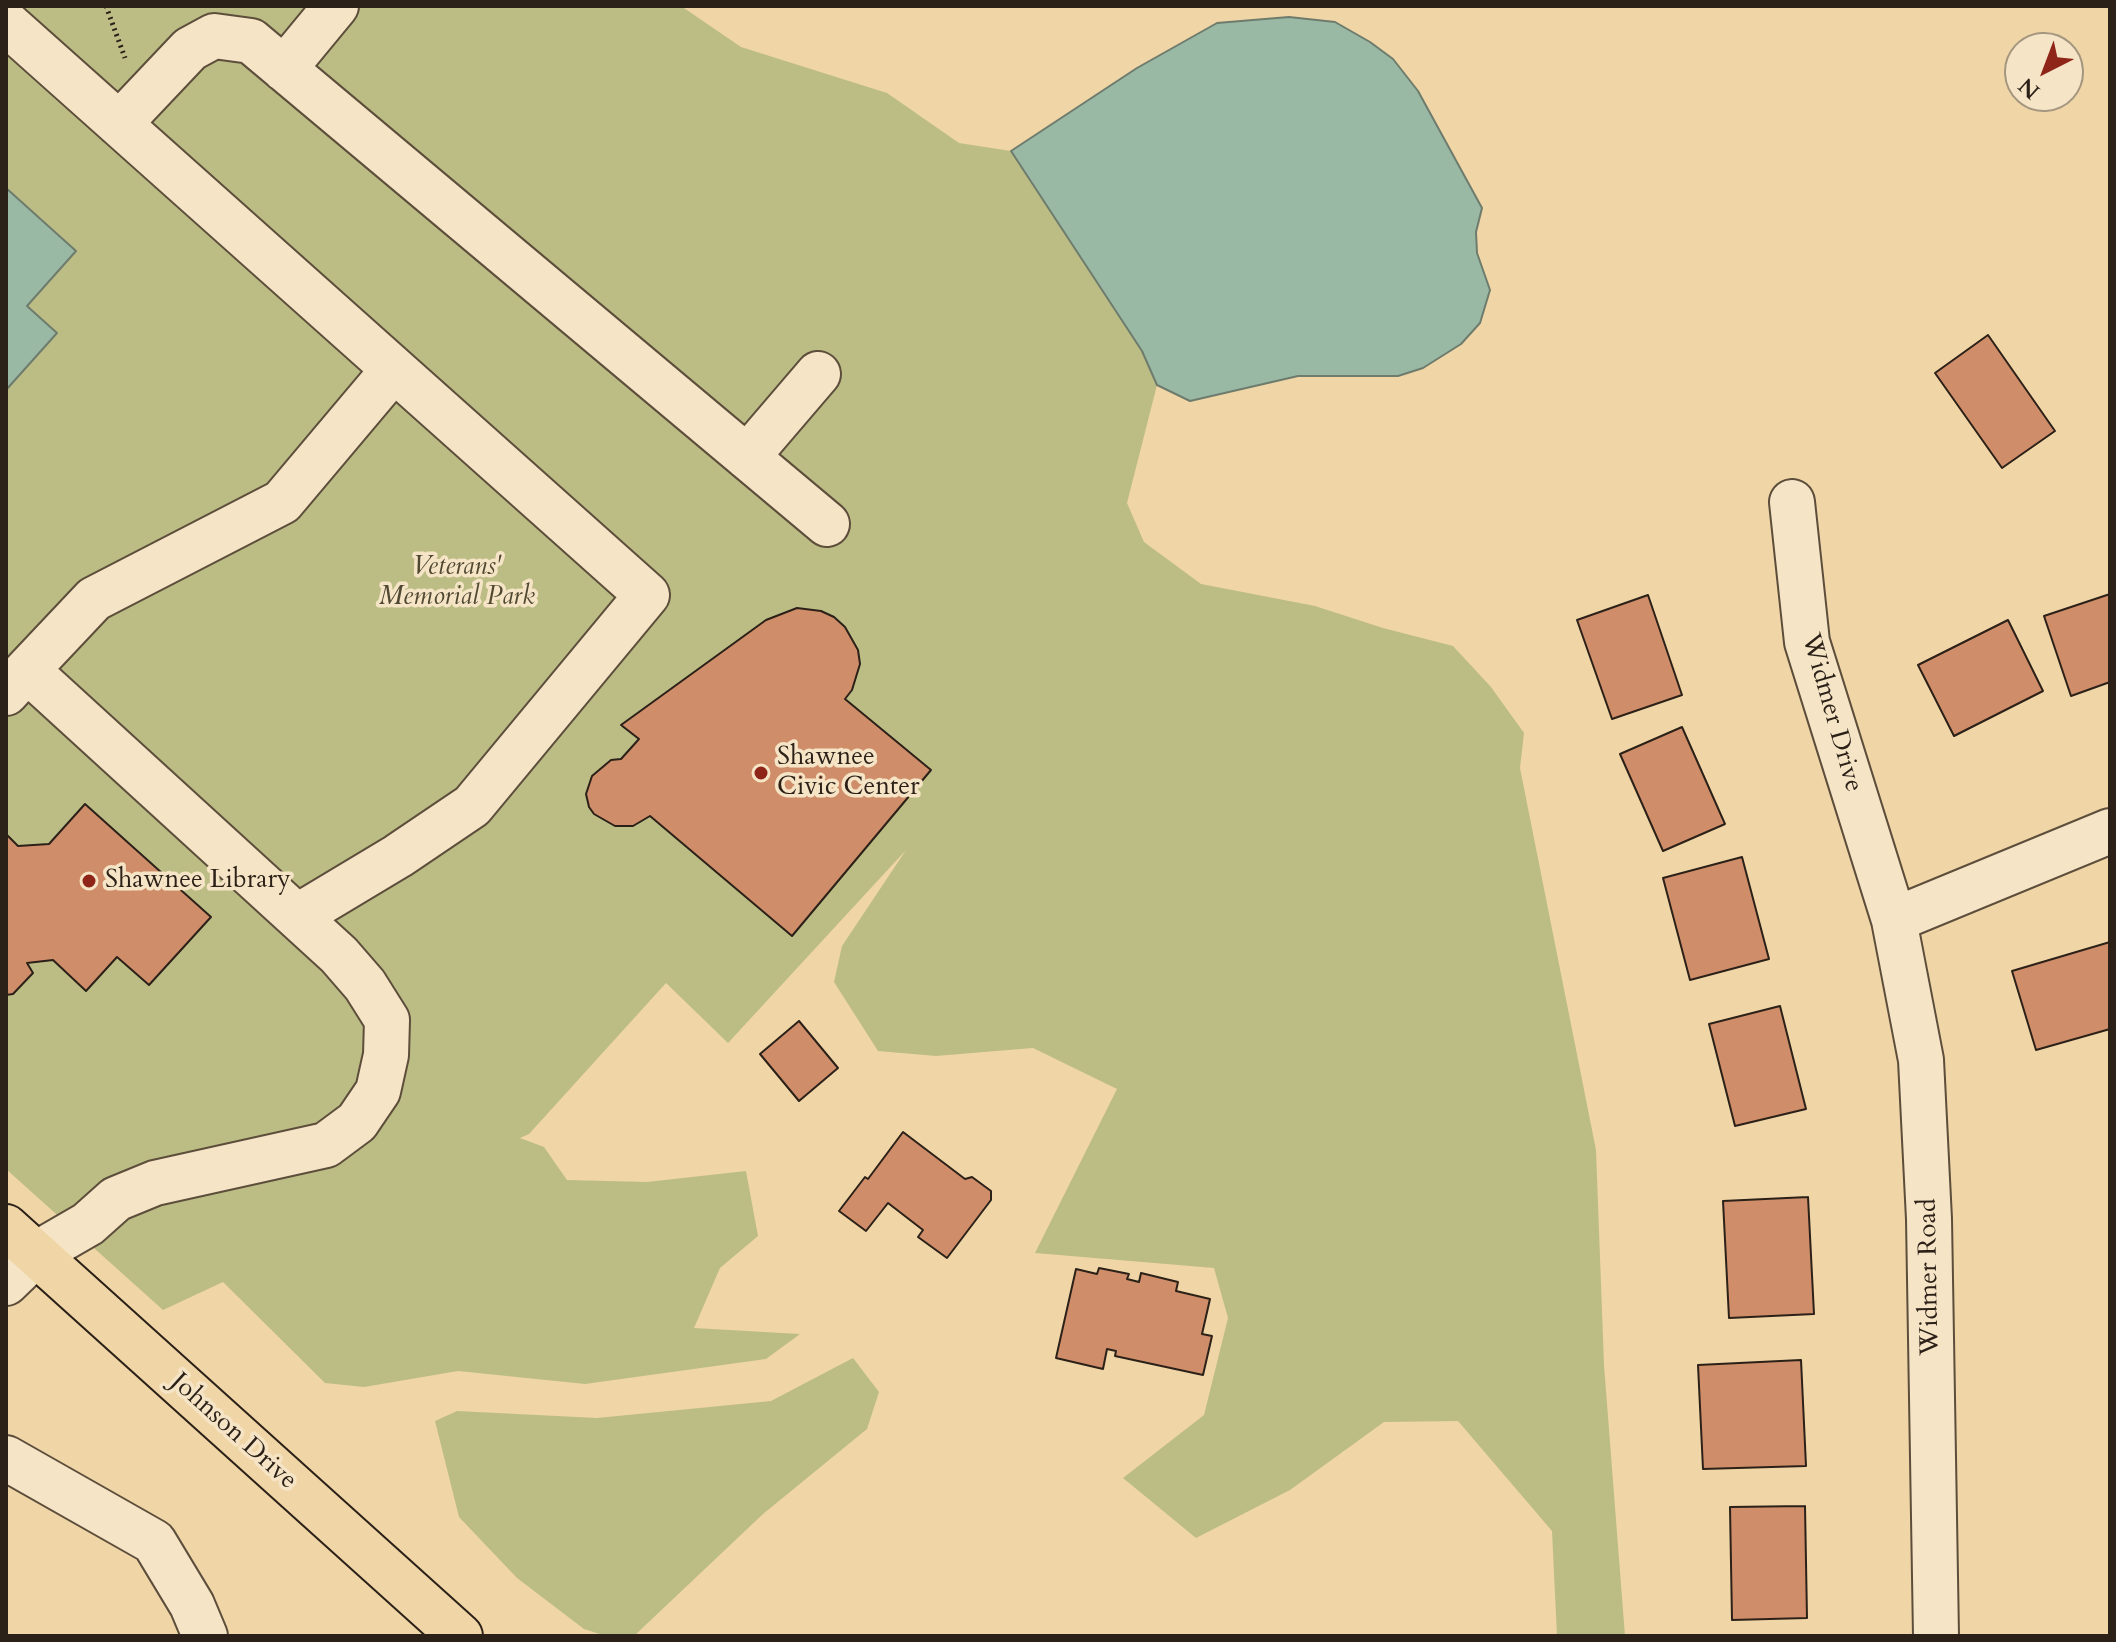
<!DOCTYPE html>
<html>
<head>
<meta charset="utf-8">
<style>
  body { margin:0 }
  #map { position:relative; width:2116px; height:1642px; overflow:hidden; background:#f0d5a6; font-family:Cardo,serif }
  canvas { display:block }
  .frame { position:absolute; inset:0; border:8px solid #2c2118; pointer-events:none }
  .north { position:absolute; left:2004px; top:32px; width:80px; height:80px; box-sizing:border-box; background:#f5e4c5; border:2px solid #a59680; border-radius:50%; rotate:222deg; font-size:22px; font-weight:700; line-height:32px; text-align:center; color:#2c2118 }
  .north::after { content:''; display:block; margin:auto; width:28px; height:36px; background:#8f2418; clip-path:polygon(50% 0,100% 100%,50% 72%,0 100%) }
</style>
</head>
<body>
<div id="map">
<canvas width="2116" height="1642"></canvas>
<div class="frame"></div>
<div class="north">N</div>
</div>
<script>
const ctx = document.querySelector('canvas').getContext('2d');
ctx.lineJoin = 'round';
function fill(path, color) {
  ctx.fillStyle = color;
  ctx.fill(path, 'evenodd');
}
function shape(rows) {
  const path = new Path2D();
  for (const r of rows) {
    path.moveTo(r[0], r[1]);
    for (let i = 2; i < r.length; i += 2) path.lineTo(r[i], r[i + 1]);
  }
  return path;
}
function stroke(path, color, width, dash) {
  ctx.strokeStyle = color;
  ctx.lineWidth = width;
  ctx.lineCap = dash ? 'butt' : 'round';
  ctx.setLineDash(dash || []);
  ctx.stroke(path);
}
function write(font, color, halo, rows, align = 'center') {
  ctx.font = font + ' Cardo,serif';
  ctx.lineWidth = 7;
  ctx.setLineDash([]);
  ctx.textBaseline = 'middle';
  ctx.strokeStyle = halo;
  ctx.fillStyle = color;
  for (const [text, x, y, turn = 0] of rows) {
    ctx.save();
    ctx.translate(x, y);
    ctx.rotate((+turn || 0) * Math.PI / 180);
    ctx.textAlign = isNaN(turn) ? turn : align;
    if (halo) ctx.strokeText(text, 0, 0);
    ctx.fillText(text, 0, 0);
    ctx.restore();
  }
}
fill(shape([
  [6,6,681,6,741,47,887,93,959,143,1011,151,1142,351,1157,385,1127,503,1144,542,1201,584,1315,606,1383,628,1453,646,1491,687,1524,733,1520,768,1596,1150,1604,1365,1625,1636,1557,1636,1552,1531,1458,1421,1384,1422,1290,1490,1196,1538,1123,1478,1204,1415,1228,1318,1214,1268,1035,1253,1117,1089,1033,1048,936,1056,878,1051,834,982,842,946,906,850,728,1043,666,983,529,1134,520,1138,544,1147,567,1180,647,1182,746,1171,758,1236,720,1268,694,1328,800,1334,766,1359,585,1384,458,1371,364,1387,325,1383,223,1282,163,1310,6,1169],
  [853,1358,879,1392,867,1429,763,1514,634,1636,606,1636,584,1629,517,1578,459,1517,435,1421,457,1411,597,1418,771,1401]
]), '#bcbd85');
const water = shape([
  [1289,17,1335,22,1370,42,1393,59,1418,91,1482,208,1476,232,1477,253,1490,290,1480,323,1461,344,1423,368,1398,376,1298,376,1190,401,1157,385,1142,351,1011,151,1137,68,1217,23,1289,17],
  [6,188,76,251,27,306,57,333,6,390,6,188]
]);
fill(water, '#9ab9a5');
stroke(water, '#6e7c6d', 2);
const building = shape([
  [1988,335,2055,431,2002,468,1935,373,1988,335],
  [2110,594,2110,682,2071,696,2044,616,2110,594],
  [1648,595,1682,695,1612,719,1577,620,1648,595],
  [797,608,821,611,834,617,845,627,858,650,860,664,852,690,845,699,931,770,792,936,650,816,633,826,615,826,594,814,589,807,586,794,592,776,611,760,621,759,639,739,621,725,766,620,797,608],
  [2008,620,2043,691,1954,736,1918,665,2008,620],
  [1682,727,1725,824,1663,851,1620,754,1682,727],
  [85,804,211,917,149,985,117,957,86,991,53,960,27,963,33,973,13,994,6,995,6,834,18,846,49,844,85,804],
  [1742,857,1769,959,1690,980,1663,878,1742,857],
  [2110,942,2110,1029,2036,1050,2012,971,2110,942],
  [1780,1006,1806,1109,1735,1126,1709,1024,1780,1006],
  [799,1021,838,1068,799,1101,760,1054,799,1021],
  [903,1132,965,1179,972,1177,991,1191,991,1200,947,1258,918,1237,923,1230,888,1203,866,1231,839,1211,865,1177,868,1179,903,1132],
  [1808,1197,1814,1314,1729,1318,1723,1201,1808,1197],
  [1099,1268,1129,1274,1127,1279,1139,1282,1141,1273,1178,1282,1176,1291,1210,1299,1202,1334,1212,1336,1203,1375,1115,1356,1116,1351,1107,1349,1103,1369,1056,1358,1076,1269,1097,1274,1099,1268],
  [1801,1360,1806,1466,1703,1469,1698,1365,1801,1360],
  [1805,1506,1807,1618,1732,1620,1730,1507,1805,1506]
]);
fill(building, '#cf8e69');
stroke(building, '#2c2118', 2);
const minor = shape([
  [6,23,647,595,472,806,398,856,298,916],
  [284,69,336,6],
  [119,124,190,49,214,36,251,41,827,524],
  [747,457,818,374],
  [1792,502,1807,642,1894,920,1921,1060,1929,1219,1936,1636],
  [27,670,94,599,282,502,394,369],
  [6,693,27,670,339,955,365,985,387,1020,386,1055,378,1091,357,1122,326,1145,155,1183,116,1199,88,1224,36,1254,6,1283],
  [1894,920,2110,831],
  [6,1458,154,1542,192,1605,205,1636]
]);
const major = shape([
  [6,1227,460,1636]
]);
stroke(minor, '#5d4e3c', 48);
stroke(major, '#2c2118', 48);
stroke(shape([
  [106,6,125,58]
]), '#2c2118', 5, [2, 4]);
stroke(minor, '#f5e4c5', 44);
stroke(major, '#f0d5a6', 44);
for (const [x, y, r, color] of [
  [761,773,8,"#8f2418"],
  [89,881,8,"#8f2418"]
]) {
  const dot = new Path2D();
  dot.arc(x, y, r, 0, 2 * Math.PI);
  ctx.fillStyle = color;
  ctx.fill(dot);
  stroke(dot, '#f5e4c5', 3);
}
write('italic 26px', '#504833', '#f5e4c5', [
  ["Veterans'",457,568],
  ["Memorial Park",457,598]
]);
write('26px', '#2c2118', '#f5e4c5', [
  ["Widmer Drive",1831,713,74],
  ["Widmer Road",1930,1277,-91],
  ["Johnson Drive",233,1432,42]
]);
write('26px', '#2c2118', '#f5e4c5', [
  ["Shawnee",777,758],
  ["Civic Center",777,788],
  ["Shawnee Library",105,881]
], 'left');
</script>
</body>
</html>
